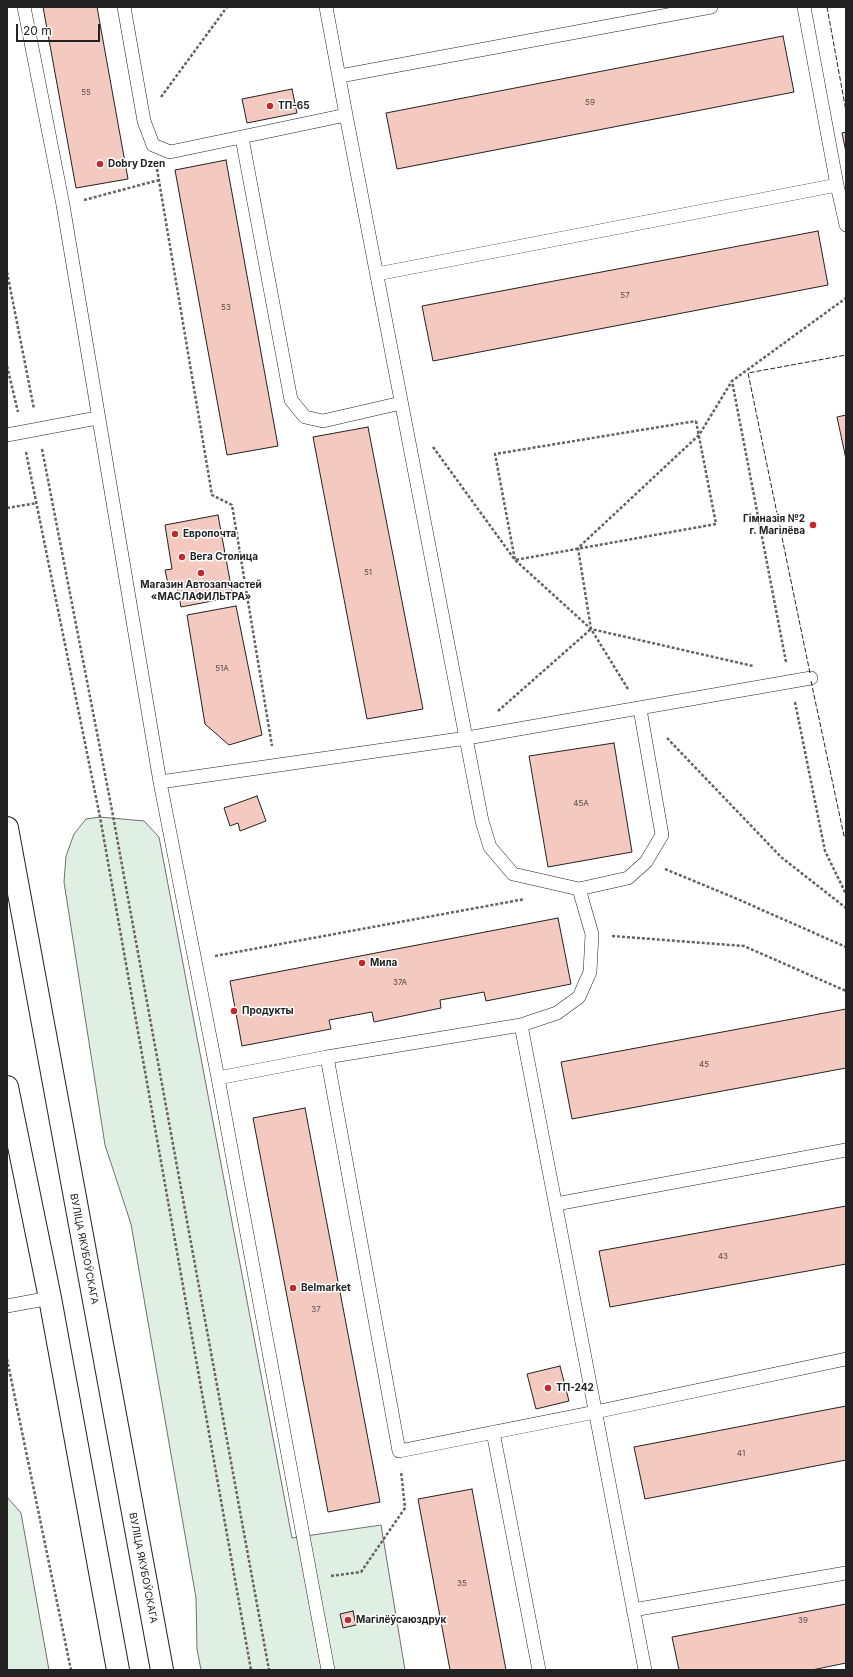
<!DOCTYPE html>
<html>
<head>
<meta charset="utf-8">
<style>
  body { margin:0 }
  #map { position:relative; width:853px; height:1677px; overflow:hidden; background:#fff; font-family:Inter,sans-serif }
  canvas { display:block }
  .frame { position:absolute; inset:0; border:8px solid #222; pointer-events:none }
  .scale { position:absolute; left:16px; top:24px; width:84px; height:18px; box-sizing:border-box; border:2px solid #222; border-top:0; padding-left:5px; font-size:12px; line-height:14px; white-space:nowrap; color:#222; -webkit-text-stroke:3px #fff; paint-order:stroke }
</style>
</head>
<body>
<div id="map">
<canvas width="853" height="1677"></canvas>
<div class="frame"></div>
<div class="scale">20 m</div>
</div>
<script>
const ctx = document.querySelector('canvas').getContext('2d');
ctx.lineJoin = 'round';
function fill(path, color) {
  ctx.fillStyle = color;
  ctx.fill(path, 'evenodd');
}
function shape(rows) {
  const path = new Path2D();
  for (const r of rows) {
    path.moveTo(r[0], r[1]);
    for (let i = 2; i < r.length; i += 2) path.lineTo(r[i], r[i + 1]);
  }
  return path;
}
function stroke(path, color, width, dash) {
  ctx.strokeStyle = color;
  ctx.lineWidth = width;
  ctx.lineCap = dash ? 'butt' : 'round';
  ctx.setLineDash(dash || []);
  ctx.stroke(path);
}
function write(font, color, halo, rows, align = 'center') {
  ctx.font = font + ' Inter,sans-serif';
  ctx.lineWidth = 3;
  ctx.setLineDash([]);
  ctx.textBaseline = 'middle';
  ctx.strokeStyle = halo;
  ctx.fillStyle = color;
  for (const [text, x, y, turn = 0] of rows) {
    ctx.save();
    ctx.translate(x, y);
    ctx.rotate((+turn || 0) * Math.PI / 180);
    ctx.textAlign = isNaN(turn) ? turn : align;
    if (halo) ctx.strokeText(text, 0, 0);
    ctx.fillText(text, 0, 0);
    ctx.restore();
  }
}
const green = shape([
  [100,817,144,821,159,837,292,1538,381,1525,405,1670,201,1670,197,1649,196,1598,131,1224,105,1145,64,882,66,856,74,834,86,819,100,817],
  [7,1497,21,1513,49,1670,7,1670,7,1497]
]);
fill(green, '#e0efe3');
stroke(green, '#6f6f6f', 1);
const building = shape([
  [43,7,97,7,128,179,76,188,43,7],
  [783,36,794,92,397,169,386,113,783,36],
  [292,89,297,113,247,123,242,99,292,89],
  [846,132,846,152,842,133,846,132],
  [226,160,278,446,227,455,175,170,226,160],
  [818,231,828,285,433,361,422,306,818,231],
  [846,415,846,459,837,417,846,415],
  [368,427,423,709,367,719,313,437,368,427],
  [218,515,233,597,181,607,177,586,169,588,165,570,172,569,165,525,218,515],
  [236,606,262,735,229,745,205,724,187,615,236,606],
  [614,743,632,852,548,867,529,756,614,743],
  [257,796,266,821,240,831,238,823,230,826,224,808,257,796],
  [558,918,571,984,486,1001,484,992,440,1000,441,1008,374,1022,372,1012,329,1020,331,1029,242,1046,230,981,558,918],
  [846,1009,846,1068,572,1119,561,1062,846,1009],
  [305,1108,380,1502,328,1512,253,1118,305,1108],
  [846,1206,846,1264,610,1307,599,1251,846,1206],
  [560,1366,569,1401,536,1409,527,1374,560,1366],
  [846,1406,846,1460,645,1499,634,1447,846,1406],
  [472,1489,506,1670,450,1670,418,1499,472,1489],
  [846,1604,846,1663,812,1670,679,1670,672,1637,846,1604],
  [353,1611,356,1625,343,1628,340,1614,353,1611]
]);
fill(building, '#f3c9c0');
stroke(building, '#222', 1);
const lane = shape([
  [24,7,63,205,160,782,218,1078,328,1670],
  [124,7,144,121,153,145,170,152,346,115],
  [326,7,346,115,482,821,490,847,513,874,579,889,628,878,646,862,662,835,640,709],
  [804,7,837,185,846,225],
  [340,76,711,7],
  [242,138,291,400,305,417,323,421,401,403],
  [377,274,837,185],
  [7,435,97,418],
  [160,782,467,738,811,678],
  [521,1025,645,1670],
  [327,1057,399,1451,595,1412,846,1359],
  [218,1078,327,1057,521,1025,557,1013,579,997,590,972,592,934,579,889],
  [556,1204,846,1150],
  [7,1306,50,1298],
  [493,1432,539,1670],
  [633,1610,846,1573]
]);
const primary = shape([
  [7,828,162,1670],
  [7,1087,50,1298,118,1670]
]);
stroke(lane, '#222', 14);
stroke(primary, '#222', 24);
stroke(shape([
  [161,97,227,7],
  [157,169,212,495,232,505,272,746],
  [84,200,159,180],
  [7,272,34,409],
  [7,366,18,412],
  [696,421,716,524,515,560,495,454,696,421],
  [433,447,515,560,591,629,753,666],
  [42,449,111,805,269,1670],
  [26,452,100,817,251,1670],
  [7,508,37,503],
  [786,662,732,381,846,298],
  [628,689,591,629,578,548,699,435,732,381],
  [795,702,825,851,846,894],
  [498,711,591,629],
  [667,738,781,857,846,908],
  [665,869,735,898,846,947],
  [612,936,744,946,846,991],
  [215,956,525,899],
  [7,1359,71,1670],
  [331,1576,361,1572,405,1508,401,1471]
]), '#646464', 2.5, [3, 2]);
stroke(lane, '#fff', 13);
stroke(primary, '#fff', 22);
stroke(shape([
  [827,7,846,111],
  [810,673,748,373,846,355],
  [811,681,844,836,846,835]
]), '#222', 1, [5, 2]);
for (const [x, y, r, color] of [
  [270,106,4,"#c62828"],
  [100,164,4,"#c62828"],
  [813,525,4,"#c62828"],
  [175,534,4,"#c62828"],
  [182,557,4,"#c62828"],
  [201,573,4,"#c62828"],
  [362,963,4,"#c62828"],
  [234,1011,4,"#c62828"],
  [293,1288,4,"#c62828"],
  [548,1388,4,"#c62828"],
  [348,1620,4,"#c62828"]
]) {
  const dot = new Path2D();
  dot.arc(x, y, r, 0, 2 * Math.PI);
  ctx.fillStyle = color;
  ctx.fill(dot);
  stroke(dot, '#fff', 1.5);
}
write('8px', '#564c4a', null, [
  ["55",86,93],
  ["59",590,103],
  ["57",625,296],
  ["53",226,308],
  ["51",368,573],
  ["51А",222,669],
  ["45А",581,804],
  ["37А",400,983],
  ["45",704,1065],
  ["43",723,1257],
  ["37",316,1310],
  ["41",741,1454],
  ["35",462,1584],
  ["39",803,1621]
]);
write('bold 10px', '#222', '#fff', [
  ["ТП-65",278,106],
  ["Dobry Dzen",108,164],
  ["Гімназія №2",805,519,"right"],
  ["г. Магілёва",805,531,"right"],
  ["Европочта",183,534],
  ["Вега Столица",190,557],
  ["Магазин Автозапчастей",201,585,"center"],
  ["«МАСЛАФИЛЬТРА»",201,597,"center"],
  ["Мила",370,963],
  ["Продукты",242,1011],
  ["Belmarket",301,1288],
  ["ТП-242",556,1388],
  ["Магілёўсаюздрук",356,1620]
], 'left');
write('10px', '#222', '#fff', [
  ["ВУЛІЦА ЯКУБОЎСКАГА",84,1249,79],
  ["ВУЛІЦА ЯКУБОЎСКАГА",143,1568,79]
]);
</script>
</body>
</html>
